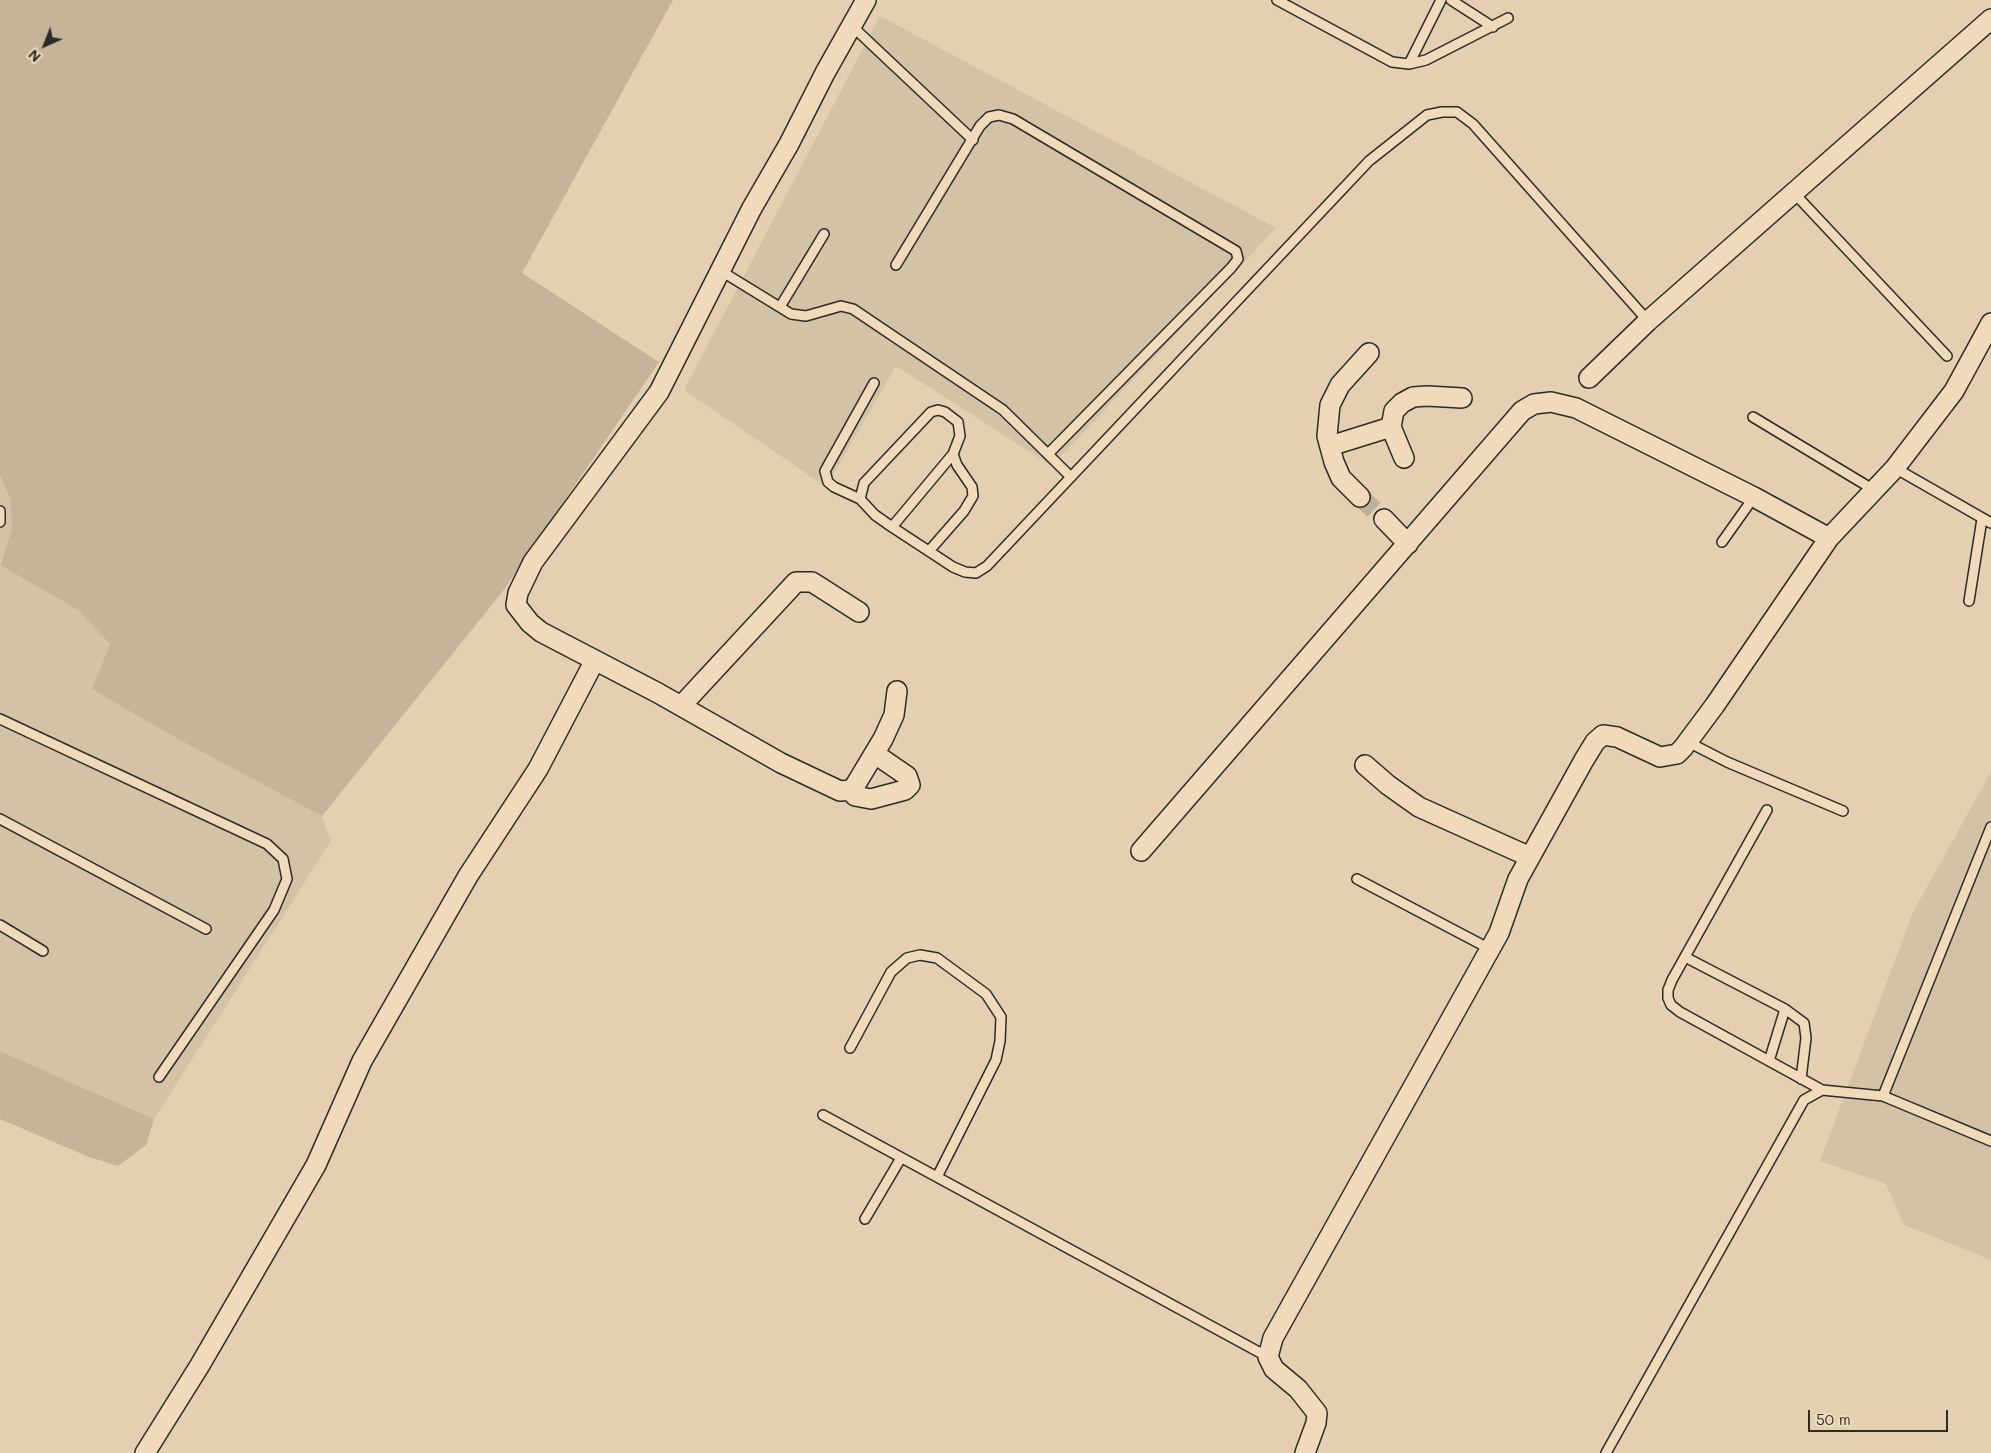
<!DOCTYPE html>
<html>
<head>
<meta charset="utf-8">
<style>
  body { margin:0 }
  #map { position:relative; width:1991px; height:1453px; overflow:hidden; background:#e4d0b1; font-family:Mali,sans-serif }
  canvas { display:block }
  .north { position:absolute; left:20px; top:20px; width:50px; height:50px; -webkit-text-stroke:4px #f0dab9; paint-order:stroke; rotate:224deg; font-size:14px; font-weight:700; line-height:20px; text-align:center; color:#2b2b2b }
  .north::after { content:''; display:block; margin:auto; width:18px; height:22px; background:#2b2b2b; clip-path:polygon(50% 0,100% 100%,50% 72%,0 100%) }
  .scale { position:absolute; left:1808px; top:1410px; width:140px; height:22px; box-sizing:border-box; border:2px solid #2b2b2b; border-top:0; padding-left:6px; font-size:15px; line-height:18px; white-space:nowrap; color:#2b2b2b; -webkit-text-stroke:4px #f0dab9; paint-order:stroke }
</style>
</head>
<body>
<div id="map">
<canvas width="1991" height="1453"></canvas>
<div class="north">N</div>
<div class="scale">50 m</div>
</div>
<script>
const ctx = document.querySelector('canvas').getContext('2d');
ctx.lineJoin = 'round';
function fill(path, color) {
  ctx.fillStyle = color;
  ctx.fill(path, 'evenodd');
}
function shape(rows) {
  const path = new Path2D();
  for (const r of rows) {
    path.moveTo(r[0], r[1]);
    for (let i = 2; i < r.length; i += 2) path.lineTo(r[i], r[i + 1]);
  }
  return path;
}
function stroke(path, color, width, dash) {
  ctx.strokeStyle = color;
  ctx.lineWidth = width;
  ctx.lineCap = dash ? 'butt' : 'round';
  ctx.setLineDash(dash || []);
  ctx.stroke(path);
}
fill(shape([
  [880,16,1276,228,1052,466,896,366,826,487,684,390],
  [0,475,10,499,12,528,0,562],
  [0,565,78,610,110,644,92,689,322,816,331,841,154,1119,0,1051],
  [1991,772,1991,1260,1904,1225,1886,1184,1820,1161,1913,912]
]), '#d4c2a6');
fill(shape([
  [0,0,673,0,522,273,659,362,503,591,322,816,171,735,92,689,110,644,78,610,0,565,12,528,10,499,0,475],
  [0,1051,154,1119,146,1145,118,1166,89,1157,0,1119]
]), '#c5b49a');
stroke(shape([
  [1360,497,1384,519]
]), '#bfaf96', 19, [19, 9]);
const lane = shape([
  [1277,0,1392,62,1409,64,1441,0],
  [1451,0,1493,27],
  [852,26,973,140],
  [1409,64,1426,60,1508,18],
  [1794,193,1947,356],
  [896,265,980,126,989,117,999,115,1013,119,1236,251,1238,259,1231,268,1048,454],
  [721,271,791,314,806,316,841,306,853,309,1003,410,1071,477],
  [780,307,824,234],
  [1753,417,1874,490],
  [1895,468,1991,523],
  [860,499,834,487,828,482,825,471,874,383],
  [0,511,0,522],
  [892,527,953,454],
  [1722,542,1754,497],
  [929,551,964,511,973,496,972,487,957,465,953,454,960,436,958,422,945,412,938,410,931,412,864,483,860,499,875,515,892,527,953,567,965,572,976,573,987,566,1369,161,1427,115,1442,112,1457,112,1473,124,1648,321],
  [1969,601,1982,519],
  [0,719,267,844,283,859,287,879,274,910,159,1077],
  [1688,742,1727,762,1843,811],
  [1767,810,1672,980,1668,990,1668,998,1671,1005,1680,1012,1822,1090],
  [0,819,206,929],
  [1991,827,1883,1096,1991,1141],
  [1357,879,1490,949],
  [0,925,43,951],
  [1685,957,1785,1009,1804,1023,1806,1038,1801,1079],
  [850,1048,891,972,907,958,920,955,937,958,986,994,1001,1017,1000,1041,996,1060,937,1177],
  [1769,1061,1785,1009],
  [823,1115,1268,1357],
  [865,1219,901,1158],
  [1606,1453,1804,1100,1822,1090,1883,1096]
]);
const street = shape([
  [866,0,825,73,789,144,752,208,659,392,533,562,518,593,516,605,530,623,541,632,658,693,781,763,840,791,851,790,856,784,883,739,894,715,897,691],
  [1589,378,1648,321,1991,19],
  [1330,446,1391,427],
  [1404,458,1391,427,1394,411,1402,403,1413,397,1427,396,1462,398],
  [1360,497,1341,478,1334,462,1327,436,1330,405,1340,385,1369,353],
  [1384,519,1408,544],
  [681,706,796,582,812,582,859,612],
  [1365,765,1388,785,1419,807,1530,857],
  [851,790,855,796,871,799,905,790,910,785,907,776,875,754],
  [1141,851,1522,411,1534,404,1551,402,1576,408,1754,497,1829,538,1895,468,1954,391,1991,323],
  [145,1453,200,1365,316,1165,362,1061,468,876,538,769,595,660],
  [1305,1453,1316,1423,1317,1413,1298,1389,1274,1369,1268,1357,1273,1338,1499,933,1518,879,1584,760,1595,742,1603,735,1617,737,1660,757,1677,754,1683,748,1715,705,1829,538]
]);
stroke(lane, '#2b2b2b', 12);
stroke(street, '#2b2b2b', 22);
stroke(lane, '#f0dab9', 9);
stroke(street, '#f0dab9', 19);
</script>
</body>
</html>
